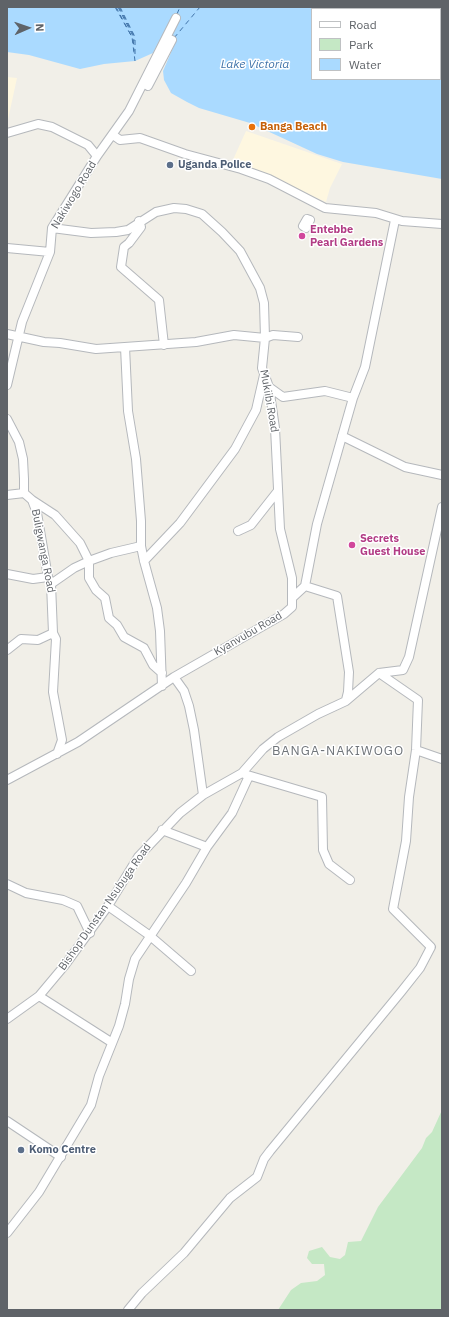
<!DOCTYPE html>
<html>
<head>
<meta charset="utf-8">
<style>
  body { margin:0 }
  #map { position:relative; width:449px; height:1317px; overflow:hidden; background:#f1efe8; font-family:"IBM Plex Sans",sans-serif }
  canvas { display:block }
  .frame { position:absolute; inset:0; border:8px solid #5f6368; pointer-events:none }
  .legend { position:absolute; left:311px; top:8px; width:130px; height:72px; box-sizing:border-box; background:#fff; border:1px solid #bfc1c3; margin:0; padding:5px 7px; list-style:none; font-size:12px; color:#5f6368 }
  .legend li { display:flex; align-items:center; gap:8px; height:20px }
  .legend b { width:20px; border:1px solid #bfc1c3 }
  .north { position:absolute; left:8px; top:8px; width:40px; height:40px; -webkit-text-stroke:3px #fff; paint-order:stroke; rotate:88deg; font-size:11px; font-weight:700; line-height:16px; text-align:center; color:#5f6368 }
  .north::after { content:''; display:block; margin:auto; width:14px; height:18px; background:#5f6368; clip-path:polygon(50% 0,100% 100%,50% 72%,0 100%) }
</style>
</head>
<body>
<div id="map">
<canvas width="449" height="1317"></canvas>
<div class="frame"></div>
<ul class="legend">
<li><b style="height:5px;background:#fff"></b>Road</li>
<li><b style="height:11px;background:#c5e8c5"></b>Park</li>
<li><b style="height:11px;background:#aadaff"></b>Water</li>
</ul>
<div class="north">N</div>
</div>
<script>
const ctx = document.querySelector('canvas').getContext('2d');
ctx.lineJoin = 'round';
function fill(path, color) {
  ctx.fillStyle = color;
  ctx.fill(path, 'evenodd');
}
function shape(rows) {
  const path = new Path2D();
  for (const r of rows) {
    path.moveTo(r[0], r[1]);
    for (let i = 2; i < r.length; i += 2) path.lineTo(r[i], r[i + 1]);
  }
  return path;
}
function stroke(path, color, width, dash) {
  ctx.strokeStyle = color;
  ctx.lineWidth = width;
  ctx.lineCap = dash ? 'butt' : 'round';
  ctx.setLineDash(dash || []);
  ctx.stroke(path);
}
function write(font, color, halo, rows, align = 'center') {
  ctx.font = font + ' "IBM Plex Sans",sans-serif';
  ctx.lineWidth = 3;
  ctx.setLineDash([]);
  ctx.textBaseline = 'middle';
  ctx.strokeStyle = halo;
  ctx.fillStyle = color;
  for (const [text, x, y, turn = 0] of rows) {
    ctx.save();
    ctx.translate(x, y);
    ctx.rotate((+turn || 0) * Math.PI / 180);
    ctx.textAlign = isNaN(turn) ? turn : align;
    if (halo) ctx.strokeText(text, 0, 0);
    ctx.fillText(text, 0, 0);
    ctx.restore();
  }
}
fill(shape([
  [7,77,17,78,7,124],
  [246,131,342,164,330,188,326,202,248,167,232,165,232,162]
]), '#fef7e0');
fill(shape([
  [442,1110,442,1310,278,1310,291,1290,301,1283,317,1281,325,1275,324,1264,312,1264,307,1258,309,1251,322,1247,330,1257,340,1259,345,1255,348,1242,361,1241,378,1207,422,1148,426,1138,432,1132]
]), '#c5e8c5');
fill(shape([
  [7,7,442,7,442,179,343,162,317,154,250,123,199,108,187,102,171,93,164,80,163,71,175,43,169,37,162,36,153,53,135,61,104,64,80,69,29,55,7,52],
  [312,9,440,9,440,79,312,79]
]), '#aadaff');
stroke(shape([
  [115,7,132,37,135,61],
  [116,7,133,39],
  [118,7,133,36,134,51],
  [119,7,134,36,134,41],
  [120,7,135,37],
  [177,14,180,7],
  [174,38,200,7],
  [135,40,135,57]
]), '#4174aa', 1, [5, 4]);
const minor = shape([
  [148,86,172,40],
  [7,133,38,124,52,127,88,145,97,156],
  [113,135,120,140,140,138,185,154,241,169,269,179,325,208,376,213,402,221,442,224],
  [307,219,310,220,306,228,303,226,307,219],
  [139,221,141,227,129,243,124,247,121,267,159,300,164,345],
  [52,228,91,233,116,232,128,230,156,212,174,208,186,209,202,214,222,232,240,251,260,288,264,303,265,338,262,368,269,387,275,428,280,529,292,578,292,598],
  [7,248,50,252],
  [7,334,44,342,60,343,96,349,196,342,234,335,265,338,273,335,298,337],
  [125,347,128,411,136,459,141,521,141,546,144,561,157,608,160,631,162,686],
  [7,385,22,322,50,252,52,228,97,156,129,111,176,18],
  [269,387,283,397,325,391,353,398],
  [7,419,19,442,23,459,24,479,24,493,7,495],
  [342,436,405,467,442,475],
  [24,493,32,500,37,513,48,577,51,584,53,633,56,639,53,692,62,740,57,754],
  [32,500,55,515,80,543,89,561,74,568,51,584],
  [238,531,251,525,277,492],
  [141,546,111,553,89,561,89,578,96,590,105,598,109,618,117,625,124,637,144,648,153,665,162,673],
  [144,561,180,523,235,449,256,410,264,375],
  [7,574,33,579,48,577],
  [305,586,337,596,349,672,348,692,346,700],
  [7,650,21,639,38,640,53,633],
  [174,677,184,691,189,706,194,730,203,795],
  [416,750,442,759],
  [244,774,322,797,323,850,329,864,350,880],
  [7,780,78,742,174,677,284,614,292,607,292,598,305,586,317,524,353,398,365,367,395,220],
  [162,830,207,847],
  [7,884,26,893,63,900,77,906,90,933],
  [108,906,149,935,191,971],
  [39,996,111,1042],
  [7,1019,39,996,65,965,108,906,138,857,180,813,203,795,242,773,263,749,278,737,318,714,346,701,379,673,403,670,409,657,442,507],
  [7,1121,61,1157],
  [7,1233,39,1192,91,1105,99,1076,119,1026,125,1004,129,979,135,959,186,883,207,847,232,813,249,776],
  [128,1310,142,1293,184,1253,230,1198,257,1177,264,1159,270,1151,401,992,420,968,431,947,393,909,406,841,409,797,416,750,418,700,379,673]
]);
stroke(minor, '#b5b8bc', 10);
stroke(minor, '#fff', 8);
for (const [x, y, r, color] of [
  [252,127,4,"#e8710a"],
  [170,165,4,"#5c6f8a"],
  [302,236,4,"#d1479c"],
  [352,545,4,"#d1479c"],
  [21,1150,4,"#5c6f8a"]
]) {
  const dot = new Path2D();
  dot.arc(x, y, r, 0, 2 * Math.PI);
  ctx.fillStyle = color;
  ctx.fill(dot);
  stroke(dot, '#fff', 1.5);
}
write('bold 11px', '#c56008', '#fff', [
  ["Banga Beach",260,127]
], 'left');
write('bold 11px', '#4e5e75', '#fff', [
  ["Uganda Police",178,165],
  ["Komo Centre",29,1150]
], 'left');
write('11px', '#5f6368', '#fff', [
  ["Nakiwogo Road",74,195,-59],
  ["Mukiibi Road",269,401,80],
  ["Buligwanga Road",43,551,79],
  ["Kyanvubu Road",248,634,-30],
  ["Bishop Dunstan Nsubuga Road",105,907,-55]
]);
write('bold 11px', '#b23c85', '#fff', [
  ["Entebbe",310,230],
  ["Pearl Gardens",310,243],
  ["Secrets",360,539],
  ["Guest House",360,552]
], 'left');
write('italic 12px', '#4174aa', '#fff', [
  ["Lake Victoria",255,65]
]);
ctx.letterSpacing = '1px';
write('13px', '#70757a', '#fff', [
  ["BANGA-NAKIWOGO",338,751]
]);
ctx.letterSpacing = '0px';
</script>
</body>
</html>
